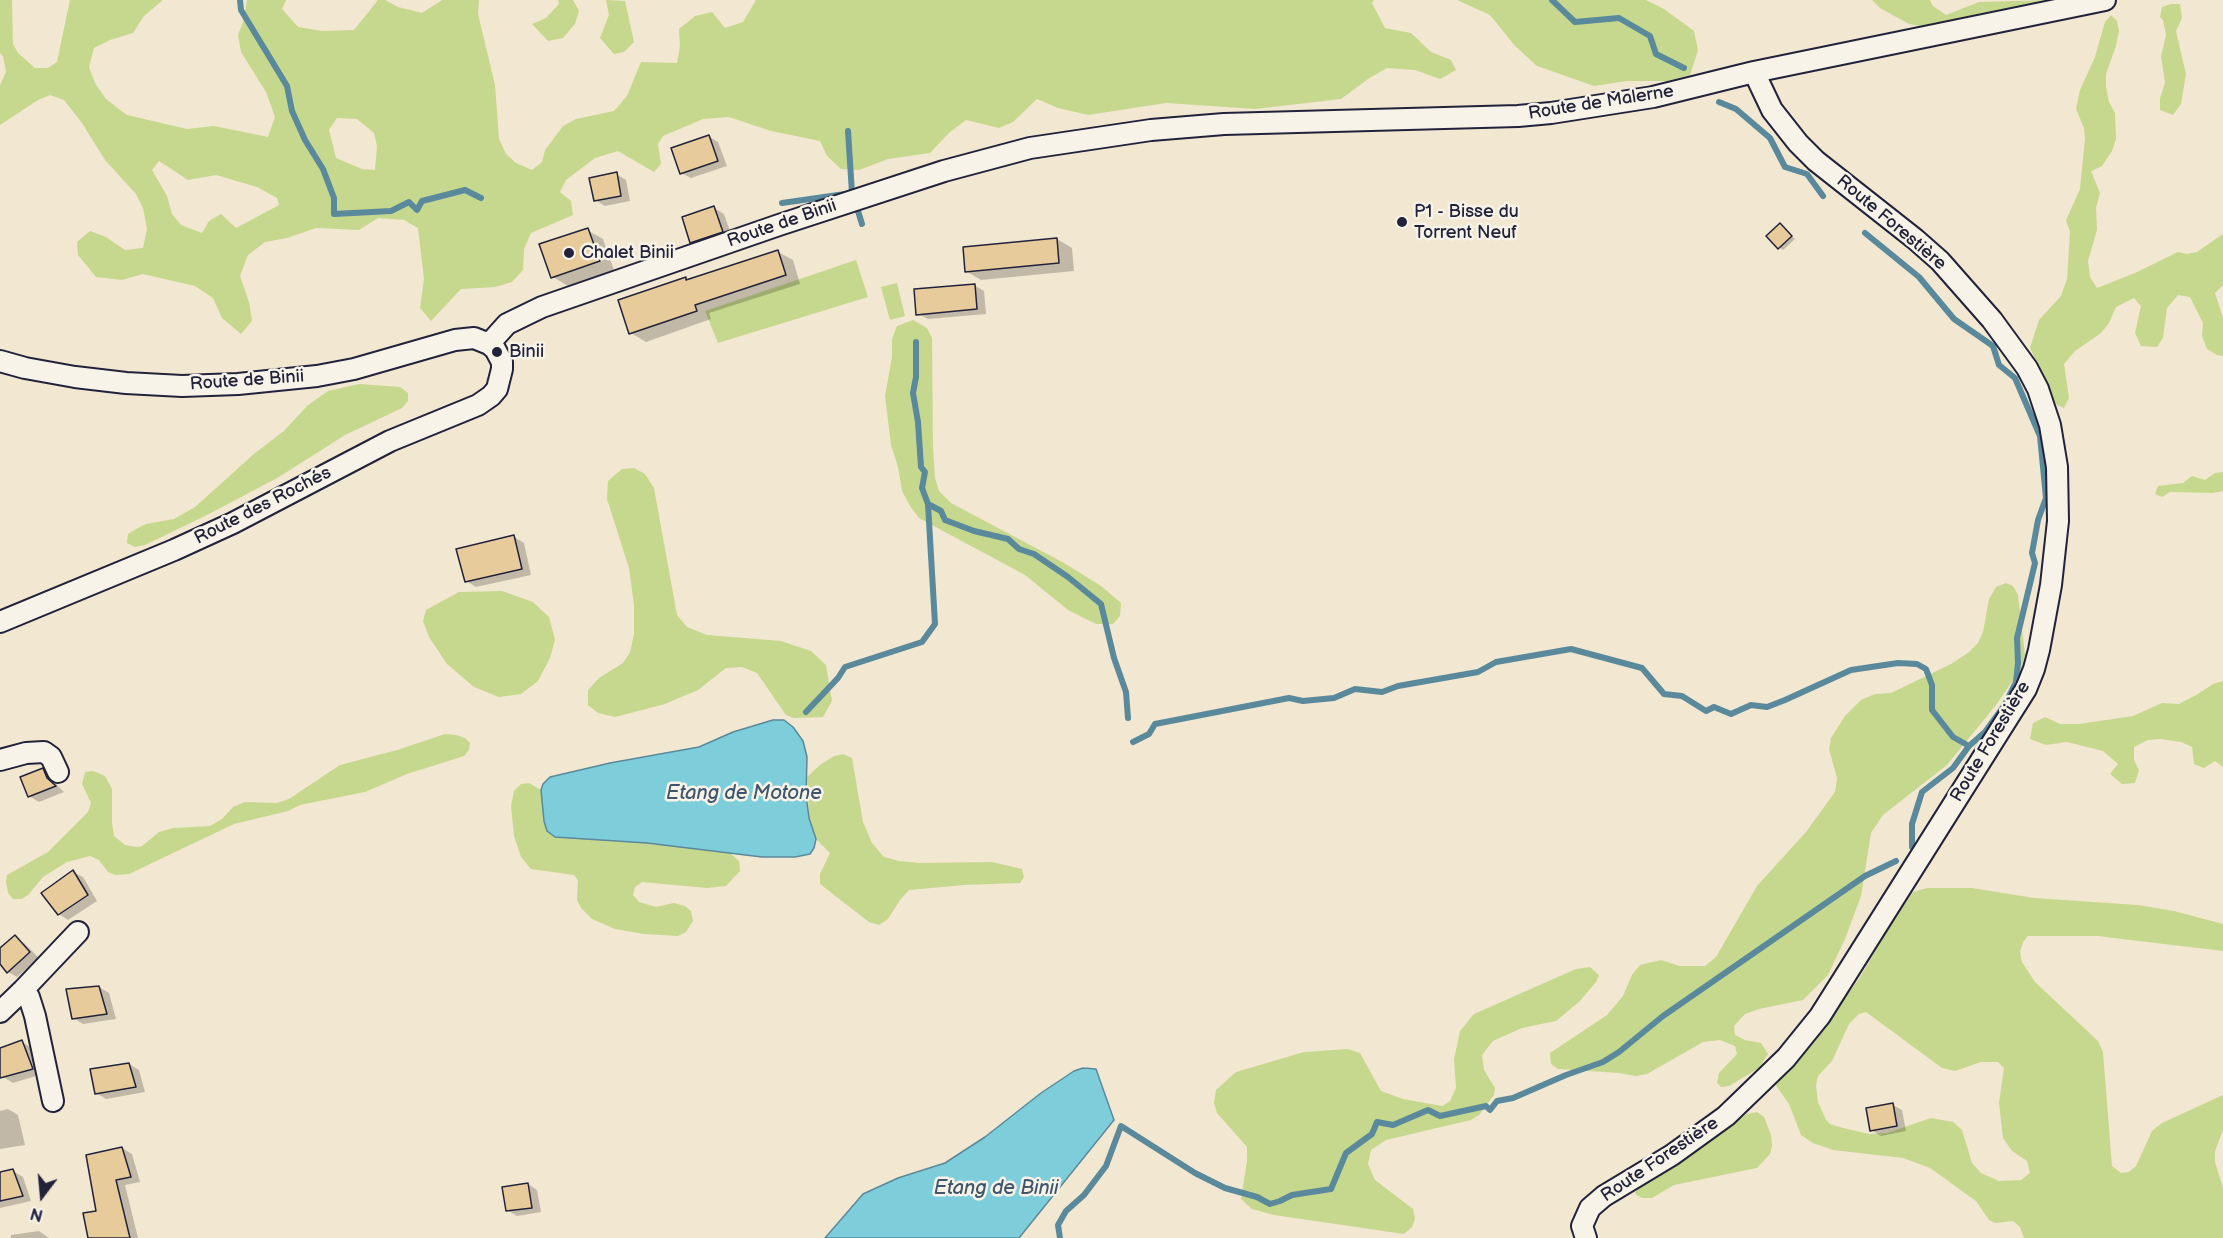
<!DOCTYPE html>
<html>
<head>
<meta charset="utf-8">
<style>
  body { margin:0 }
  #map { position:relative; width:2223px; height:1238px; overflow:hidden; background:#f2e7d1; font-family:"Balsamiq Sans",sans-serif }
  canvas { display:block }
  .north { position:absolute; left:12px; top:1166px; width:60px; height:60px; -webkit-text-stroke:4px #f7f3e8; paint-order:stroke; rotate:196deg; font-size:16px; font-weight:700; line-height:24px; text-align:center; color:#22223b }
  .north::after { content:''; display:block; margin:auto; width:21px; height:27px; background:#22223b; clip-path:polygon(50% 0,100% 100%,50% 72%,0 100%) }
</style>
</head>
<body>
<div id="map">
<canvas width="2223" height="1238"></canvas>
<div class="north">N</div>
</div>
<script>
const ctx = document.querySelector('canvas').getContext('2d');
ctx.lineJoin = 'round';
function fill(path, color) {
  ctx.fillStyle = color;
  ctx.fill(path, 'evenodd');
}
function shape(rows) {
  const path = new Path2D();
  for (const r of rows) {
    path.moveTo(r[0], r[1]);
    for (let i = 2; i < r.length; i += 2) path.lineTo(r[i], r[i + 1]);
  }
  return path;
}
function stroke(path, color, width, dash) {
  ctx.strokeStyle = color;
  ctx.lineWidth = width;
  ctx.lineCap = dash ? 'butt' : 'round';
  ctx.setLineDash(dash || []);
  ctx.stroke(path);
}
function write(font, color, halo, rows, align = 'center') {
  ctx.font = font + ' "Balsamiq Sans",sans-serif';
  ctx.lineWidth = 5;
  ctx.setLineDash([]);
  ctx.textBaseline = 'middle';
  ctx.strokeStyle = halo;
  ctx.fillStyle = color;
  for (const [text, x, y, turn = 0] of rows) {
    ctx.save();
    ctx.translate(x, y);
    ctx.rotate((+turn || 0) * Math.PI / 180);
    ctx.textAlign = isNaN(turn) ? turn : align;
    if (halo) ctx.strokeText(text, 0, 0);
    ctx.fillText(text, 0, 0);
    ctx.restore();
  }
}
fill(shape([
  [0,0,12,0,13,44,18,53,35,68,48,68,57,62,70,0,163,0,144,16,133,33,110,40,94,48,89,67,95,83,106,99,127,115,187,129,214,126,268,137,275,117,266,92,241,52,238,35,243,22,247,0,286,0,282,9,298,27,322,31,354,30,378,0,385,0,398,7,422,13,442,0,479,0,478,14,495,85,499,139,506,154,516,163,532,170,542,162,545,150,563,126,576,119,614,111,627,96,641,62,677,63,680,46,679,29,695,16,712,12,725,28,743,22,756,0,1374,0,1372,3,1385,28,1411,33,1431,52,1451,60,1456,70,1440,79,1415,70,1387,68,1368,79,1341,99,1255,109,1166,103,1088,115,1058,108,1037,99,1013,122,999,128,966,120,949,133,930,153,888,159,859,170,841,169,827,156,820,141,771,131,729,117,703,119,663,136,658,144,661,164,654,172,618,151,595,158,566,180,560,192,571,201,573,215,531,233,524,249,523,270,512,282,495,287,461,289,431,321,420,308,424,279,418,228,404,220,378,218,359,230,316,228,287,238,265,242,248,255,240,276,249,302,252,321,241,334,222,318,213,298,195,286,143,274,122,280,96,277,78,255,77,242,90,231,106,237,125,250,143,248,147,229,143,208,136,194,105,160,82,123,64,100,50,95,38,100,0,125,0,85,6,72,3,56,0,53],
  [337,118,357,119,374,133,377,146,375,170,362,169,336,158,329,130],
  [159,161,188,180,216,175,257,187,277,198,279,205,236,228,221,214,209,221,202,233,181,225,172,214,167,196,152,170],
  [558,0,573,0,579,11,575,24,563,38,548,41,532,24,546,18,559,4],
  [606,0,625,1,634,42,624,52,614,54,600,38,609,15],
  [1457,0,1646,0,1664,9,1694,31,1698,50,1690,75,1667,81,1626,81,1594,86,1537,66,1515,46,1490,15],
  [1872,0,1930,0,1933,6,1946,15,1979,2,2049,0,1999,14,1926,27,1909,24,1880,8],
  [2171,4,2180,4,2182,18,2176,31,2186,74,2181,104,2173,115,2160,110,2160,98,2165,83,2161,56,2166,35,2163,20,2160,17,2162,7],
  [2111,15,2117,21,2119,31,2116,46,2106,74,2106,86,2109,102,2115,113,2116,139,2112,151,2102,166,2091,171,2100,193,2096,208,2097,230,2088,261,2090,277,2097,288,2135,273,2178,252,2187,254,2197,252,2223,234,2223,285,2215,293,2223,318,2223,356,2217,355,2207,349,2202,336,2203,323,2190,297,2178,295,2167,308,2163,338,2157,347,2141,346,2135,333,2141,306,2134,298,2116,307,2109,323,2101,333,2075,351,2064,364,2069,398,2064,408,2057,405,2051,396,2048,385,2030,348,2039,320,2061,296,2067,279,2070,232,2066,220,2080,189,2085,139,2084,128,2076,109,2080,90,2095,57,2105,22],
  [856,260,868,297,718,343,705,311],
  [897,283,905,316,890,320,881,287],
  [913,320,927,328,932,338,933,448,935,478,939,491,951,503,1064,563,1101,586,1121,603,1120,616,1113,624,1096,624,1068,610,1025,575,919,518,910,506,902,491,898,467,891,445,885,396,892,357,892,339,897,326],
  [359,384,400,387,408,393,408,401,402,408,345,435,279,477,207,515,145,545,135,547,127,543,128,534,136,529,146,524,174,519,195,507,255,453,284,431,307,406,328,391],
  [634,468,645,474,654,488,677,615,687,627,707,635,781,641,811,651,826,665,832,701,823,717,794,718,786,715,757,673,742,667,726,668,698,690,665,704,615,717,598,713,588,705,588,690,599,678,623,663,630,652,634,634,634,605,629,568,607,499,608,481,622,469],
  [2223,472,2223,491,2213,493,2170,492,2162,497,2155,494,2158,486,2183,483,2192,476,2205,480,2215,473],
  [2006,583,2013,586,2018,595,2025,655,2022,667,1996,705,1947,765,1883,815,1871,833,1861,896,1845,939,1828,975,1803,1000,1759,1009,1745,1014,1734,1026,1735,1035,1745,1040,1761,1043,1768,1054,1759,1068,1729,1086,1721,1087,1717,1083,1719,1073,1737,1054,1735,1046,1720,1040,1703,1042,1647,1074,1636,1076,1619,1073,1558,1069,1551,1064,1550,1053,1607,1015,1623,996,1632,975,1640,965,1661,960,1680,966,1705,966,1716,957,1757,886,1806,832,1835,792,1837,778,1829,749,1831,738,1845,716,1861,700,1875,694,1891,693,1951,664,1968,653,1978,643,1983,632,1989,599,1996,587],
  [502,591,533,602,549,617,555,640,550,658,538,681,521,694,499,697,474,687,447,664,429,637,423,621,426,610,459,592],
  [2223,681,2223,767,2215,761,2204,768,2194,764,2192,747,2181,742,2160,739,2148,740,2134,747,2134,760,2139,770,2135,783,2122,784,2110,774,2118,764,2103,751,2067,742,2046,745,2030,739,2033,723,2045,717,2060,724,2079,724,2133,716,2162,703,2179,704,2198,694,2213,684],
  [445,734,456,735,465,738,470,743,469,750,464,756,407,774,365,792,300,805,288,811,234,824,129,874,115,875,108,872,99,860,90,856,67,862,43,877,29,894,22,899,13,899,8,893,6,882,7,875,48,852,88,812,91,803,82,784,85,772,93,771,105,776,112,789,112,823,114,836,125,845,137,847,142,846,159,832,173,828,210,826,222,819,233,807,245,802,277,803,289,799,340,765,397,750],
  [843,754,852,758,863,822,872,843,884,857,899,861,920,863,992,862,1022,869,1024,877,1020,883,964,885,909,890,900,900,888,919,879,925,869,922,820,884,820,874,830,853,816,839,809,818,807,777,820,765,834,756],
  [529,783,541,790,544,821,547,831,555,837,647,843,730,853,739,861,740,871,726,886,707,888,642,882,635,887,633,895,639,902,656,907,674,903,685,906,691,911,693,921,686,932,678,936,644,934,615,929,592,919,581,908,577,900,578,880,574,875,531,869,521,857,514,836,511,806,514,791,521,784],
  [1927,888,1972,888,2034,898,2138,905,2174,911,2223,924,2223,951,2097,936,2028,936,2023,942,2020,952,2022,962,2035,982,2098,1041,2103,1052,2112,1166,2121,1173,2129,1172,2136,1166,2152,1131,2162,1123,2223,1095,2223,1130,2215,1151,2215,1162,2223,1188,2223,1238,2024,1238,2020,1227,2013,1221,1995,1223,1989,1220,1976,1201,1930,1168,1903,1158,1833,1150,1813,1143,1801,1135,1789,1104,1775,1084,1780,1072,1801,1056,1859,979,1890,926,1913,892],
  [1866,1012,1942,1068,1955,1071,1981,1062,1998,1062,2004,1068,1999,1103,2003,1138,2012,1151,2027,1161,2030,1173,2021,1180,1999,1181,1981,1173,1972,1163,1962,1130,1953,1122,1931,1118,1887,1133,1869,1134,1843,1128,1830,1124,1826,1120,1818,1102,1816,1086,1818,1076,1832,1061,1849,1024,1859,1014],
  [1590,967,1599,975,1596,982,1579,1002,1556,1021,1522,1028,1493,1041,1482,1055,1484,1070,1495,1088,1494,1095,1479,1115,1471,1120,1386,1140,1371,1150,1368,1164,1375,1180,1413,1209,1415,1219,1412,1227,1404,1234,1274,1215,1252,1209,1241,1199,1247,1161,1247,1147,1217,1113,1214,1103,1216,1090,1236,1072,1304,1052,1348,1049,1360,1053,1381,1091,1403,1099,1442,1106,1450,1101,1456,1088,1454,1059,1460,1031,1474,1014,1576,969],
  [1757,1112,1764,1117,1771,1135,1772,1146,1770,1154,1757,1168,1674,1185,1652,1198,1642,1198,1635,1194,1639,1184,1681,1161,1747,1114]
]), '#c6d88d');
const water = shape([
  [773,720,784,720,793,727,803,741,807,757,806,795,809,818,816,839,814,848,810,854,795,857,762,857,647,843,555,837,547,831,544,821,541,790,543,784,550,777,610,763,699,747,733,732,773,720],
  [1083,1068,1096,1069,1114,1120,1019,1238,825,1238,863,1194,898,1178,945,1163,985,1137,1041,1093,1074,1071,1083,1068]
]);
fill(water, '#7ecddb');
stroke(water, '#59899b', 1.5);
fill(shape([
  [708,136,718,142,727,166,691,178,681,173],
  [616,174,626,180,630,201,605,206,595,200],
  [714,208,724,214,732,237,701,248,692,242],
  [1780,225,1795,239,1783,250,1779,247],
  [587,230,603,239,614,270,568,286,553,277],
  [1057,239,1072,248,1074,271,981,280,966,271],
  [778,252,793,260,800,284,709,313,711,319,646,342,631,333,685,279,689,281],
  [974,285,984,291,986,314,928,319,918,314],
  [514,537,524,543,531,575,476,587,466,581],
  [43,769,52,775,57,785,64,792,39,802,29,796],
  [73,872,83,877,97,901,68,920,59,914],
  [15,937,24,943,39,958,17,977,8,972,0,962,0,950],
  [99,987,109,993,116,1019,83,1024,73,1018],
  [22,1042,32,1048,42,1074,13,1083,3,1077,0,1069,0,1049],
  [129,1064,139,1070,145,1092,106,1099,96,1093],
  [1893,1105,1902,1110,1906,1131,1881,1136,1871,1130],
  [8,1109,18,1115,25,1145,0,1149,0,1111],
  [122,1148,132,1154,140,1182,125,1185,138,1238,89,1238],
  [13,1171,23,1177,31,1201,0,1208,0,1174],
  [528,1184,537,1190,541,1212,517,1216,507,1210],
  [39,1231,49,1238,11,1238,11,1235]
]), '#0003');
stroke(shape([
  [240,0,241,10,287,86,292,111,305,140,323,169,334,198,334,214,391,211,409,202,417,210,422,201,465,190,481,198],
  [1552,0,1575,22,1619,18,1650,36,1656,54,1684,68],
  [1719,102,1736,109,1770,138,1785,167,1807,174,1823,196],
  [782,203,852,193,848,131],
  [858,211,862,224],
  [1865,233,1919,277,1954,319,1993,346,1999,365,2015,378,2040,436,2046,498,2038,520,2032,553,2035,563,2017,638,2018,663,2016,682,2004,706,1985,732,1969,746,1953,768,1922,792,1912,824,1912,847],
  [916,342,916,377,913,393,918,422,921,467,925,472,922,488,928,504,941,511,945,520,974,531,1008,539,1019,549,1034,554,1068,577,1101,604,1114,658,1126,692,1128,718],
  [806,712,838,678,845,667,922,642,935,624,928,504],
  [1133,742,1149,734,1155,724,1289,698,1303,701,1334,698,1355,689,1382,692,1398,686,1478,672,1496,662,1571,649,1642,668,1664,694,1682,696,1706,711,1714,707,1731,714,1751,705,1767,707,1785,700,1851,670,1898,663,1917,664,1926,669,1932,685,1932,710,1953,737,1969,746],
  [1060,1238,1058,1225,1066,1211,1084,1195,1106,1166,1121,1126,1195,1173,1225,1188,1257,1197,1270,1204,1280,1201,1292,1195,1331,1189,1346,1153,1372,1134,1377,1122,1393,1125,1428,1110,1440,1116,1486,1106,1490,1110,1497,1101,1513,1098,1566,1075,1603,1062,1619,1052,1663,1016,1865,876,1896,861]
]), '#59899b', 6);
const building = shape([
  [709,135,718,161,680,174,671,148,709,135],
  [617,172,621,196,594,201,589,178,617,172],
  [714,206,723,232,690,243,682,217,714,206],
  [1780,223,1792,236,1778,249,1766,236,1780,223],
  [588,228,600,261,551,278,539,244,588,228],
  [1057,238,1059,263,965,272,963,247,1057,238],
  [778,250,786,275,695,305,697,311,629,334,618,300,686,277,686,280,778,250],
  [975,284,977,309,916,315,914,289,975,284],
  [514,535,522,569,465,582,456,549,514,535],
  [43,768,47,778,56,786,28,797,20,777,43,768],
  [73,870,88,895,58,915,41,893,73,870],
  [15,935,30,952,7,973,0,964,0,948,15,935],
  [99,986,107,1014,72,1019,66,989,99,986],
  [22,1040,33,1069,0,1078,0,1048,22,1040],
  [129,1063,136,1087,95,1094,90,1069,129,1063],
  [1893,1103,1897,1126,1870,1131,1866,1108,1893,1103],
  [122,1147,131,1177,116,1180,130,1238,88,1238,83,1213,96,1211,86,1155,122,1147],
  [13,1169,23,1196,0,1201,0,1172,13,1169],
  [528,1183,532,1208,506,1211,502,1187,528,1183]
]);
fill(building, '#e7cb9b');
stroke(building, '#22223b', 1.5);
const minor = shape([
  [489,344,507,324,542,307,779,225,944,171,1030,148,1151,130,1224,124,1518,116,1551,113,1653,97,1754,72,2105,0],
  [0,361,25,368,75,377,126,383,182,386,238,384,317,376,354,369,455,340,474,338,489,344,495,349,502,362,502,369,497,389,491,396,478,405,390,441,233,523,174,550,0,622],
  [0,760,26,753,44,752,51,757,58,772],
  [23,990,29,997,35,1016,53,1101],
  [0,1012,23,990,78,932],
  [1586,1238,1582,1226,1590,1208,1604,1196,1672,1155,1726,1116,1786,1058,1820,1016,2026,689,2034,669,2039,650,2051,585,2058,521,2057,467,2050,425,2038,389,2027,368,1992,320,1940,261,1915,239,1816,161,1798,143,1772,110,1754,72]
]);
stroke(minor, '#22223b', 24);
stroke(minor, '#f7f3e8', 20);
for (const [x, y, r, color] of [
  [1402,222,6,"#22223b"],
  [569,253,6,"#22223b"],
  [497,352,6,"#22223b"]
]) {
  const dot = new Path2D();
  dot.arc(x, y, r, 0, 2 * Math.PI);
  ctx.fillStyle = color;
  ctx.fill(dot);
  stroke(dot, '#f7f3e8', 2);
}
write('18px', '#22223b', '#f7f3e8', [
  ["Route de Malerne",1601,103,-9],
  ["Route Forestière",1891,223,40],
  ["Route de Binii",782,224,-19],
  ["Route de Binii",247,381,-4],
  ["Route des Rochés",263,506,-27],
  ["Route Forestière",1991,742,-59],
  ["Route Forestière",1660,1160,-34]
]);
write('18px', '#22223b', '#f7f3e8', [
  ["P1 - Bisse du",1414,212],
  ["Torrent Neuf",1414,233],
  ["Chalet Binii",581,253],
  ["Binii",509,352]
], 'left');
write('italic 20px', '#3e556b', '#f7f3e8', [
  ["Etang de Motone",744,794],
  ["Etang de Binii",996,1189]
]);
</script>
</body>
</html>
